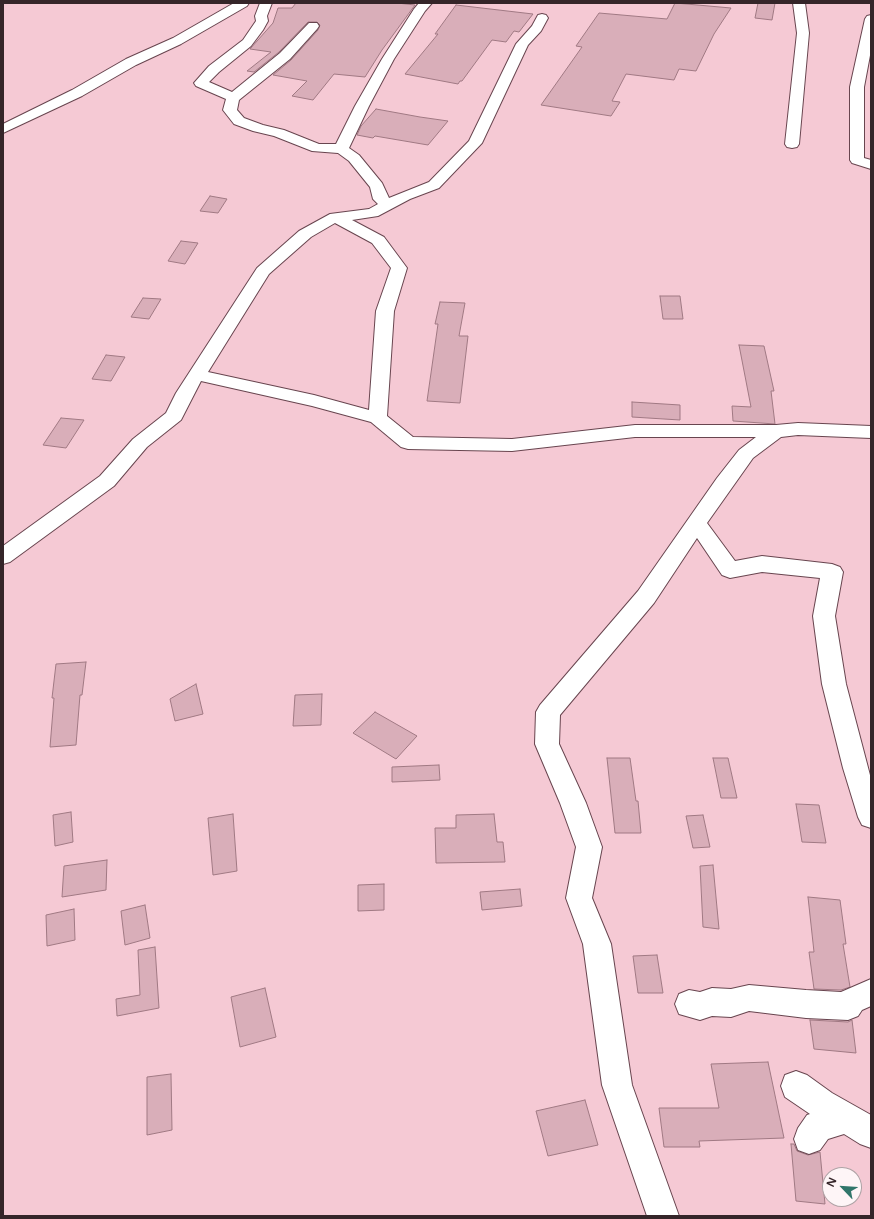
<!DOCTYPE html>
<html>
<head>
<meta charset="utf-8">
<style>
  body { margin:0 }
  #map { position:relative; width:874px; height:1219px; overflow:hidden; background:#f5c9d4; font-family:"Varela Round",sans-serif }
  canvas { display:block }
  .frame { position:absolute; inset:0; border:4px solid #352529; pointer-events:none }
  .north { position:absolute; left:822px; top:1167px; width:40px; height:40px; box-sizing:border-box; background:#fef5f7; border:1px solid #aea2a5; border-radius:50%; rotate:295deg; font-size:11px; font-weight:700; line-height:16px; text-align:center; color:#352529 }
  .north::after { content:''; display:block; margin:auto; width:14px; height:18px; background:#31766b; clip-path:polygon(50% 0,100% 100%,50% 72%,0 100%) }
</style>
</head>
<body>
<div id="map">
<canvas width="874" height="1219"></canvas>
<div class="frame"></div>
<div class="north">N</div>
</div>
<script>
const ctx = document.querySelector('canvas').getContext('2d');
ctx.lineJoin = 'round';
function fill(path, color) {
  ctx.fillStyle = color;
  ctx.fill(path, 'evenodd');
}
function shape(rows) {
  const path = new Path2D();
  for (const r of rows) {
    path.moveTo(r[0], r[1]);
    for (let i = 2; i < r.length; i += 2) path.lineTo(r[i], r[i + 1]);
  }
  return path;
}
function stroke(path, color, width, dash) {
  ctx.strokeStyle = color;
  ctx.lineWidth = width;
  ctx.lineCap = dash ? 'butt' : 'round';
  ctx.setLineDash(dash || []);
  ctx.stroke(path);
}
const building = shape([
  [296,3,397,3,415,5,382,50,365,77,334,74,313,100,292,96,307,81,273,75,291,60,318,30,320,25,317,22,308,22,279,52,254,72,247,71,271,52,250,49,273,23,278,8,292,8,296,3],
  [675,3,731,8,714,34,696,71,679,69,674,80,626,74,612,101,620,102,611,116,541,105,582,47,576,46,599,13,667,19,675,3],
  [758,3,775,3,772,20,755,18,758,3],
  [456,5,533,14,519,32,514,31,506,42,492,40,462,81,460,81,458,84,405,74,438,34,435,34,456,5],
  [376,109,420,117,448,121,428,145,375,136,373,138,357,135,361,126,376,109],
  [210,196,227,199,218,213,200,211,210,196],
  [181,241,198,243,185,264,168,261,181,241],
  [660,296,680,296,683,319,663,319,660,296],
  [143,298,161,299,149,319,131,317,143,298],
  [440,302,465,303,459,336,468,336,460,403,427,401,438,324,435,324,440,302],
  [739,345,764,346,774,391,771,391,775,424,733,421,732,406,751,407,739,345],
  [106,355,125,357,111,381,92,379,106,355],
  [632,402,680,405,680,420,632,417,632,402],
  [61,418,84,420,66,448,43,445,61,418],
  [86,662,82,695,80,695,76,745,50,747,54,698,52,698,56,664,86,662],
  [196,684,203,714,175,721,170,699,196,684],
  [322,694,321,725,293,726,295,695,322,694],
  [375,712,417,736,396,759,353,733,375,712],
  [607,758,630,758,636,801,638,801,641,833,615,833,607,758],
  [713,758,728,758,737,798,721,798,713,758],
  [439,765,440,780,392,782,392,767,439,765],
  [796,804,819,805,826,843,802,842,796,804],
  [71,812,73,842,55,846,53,815,71,812],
  [233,814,237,871,213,875,208,818,233,814],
  [494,814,497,842,503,842,505,862,436,863,435,828,456,828,456,815,494,814],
  [703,815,710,847,693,848,686,816,703,815],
  [107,860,106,890,62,897,64,866,107,860],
  [713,865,719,929,703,927,700,866,713,865],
  [384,884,384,910,358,911,358,885,384,884],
  [520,889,522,906,482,910,480,892,520,889],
  [808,897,840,900,846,944,843,944,850,987,841,990,814,989,809,952,814,952,808,897],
  [145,905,150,938,125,945,121,911,145,905],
  [74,909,75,940,47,946,46,915,74,909],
  [155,947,159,1008,117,1016,116,999,140,995,138,950,155,947],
  [657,955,663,993,638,993,633,956,657,955],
  [265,988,276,1037,240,1047,231,997,265,988],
  [810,1020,848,1022,852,1020,856,1053,814,1049,810,1020],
  [768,1062,784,1138,699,1141,700,1147,664,1147,659,1108,719,1108,711,1064,768,1062],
  [171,1074,172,1130,147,1135,147,1077,171,1074],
  [585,1100,598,1145,548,1156,536,1111,585,1100],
  [791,1144,794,1144,797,1151,808,1155,820,1152,825,1204,796,1201,791,1144]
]);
fill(building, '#d9aeb9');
stroke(building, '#a07983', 1);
const street = shape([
  [234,3,249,3,247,6,181,44,136,65,82,96,3,133,3,124,72,90,126,59,173,38,234,3],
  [260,3,272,3,267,16,268,21,263,30,251,46,219,72,209,82,232,92,280,53,309,23,317,23,319,26,317,29,290,59,239,100,237,110,244,118,263,125,284,130,319,144,336,144,355,106,382,59,414,9,419,3,432,3,425,11,394,59,369,106,349,148,359,155,382,183,389,198,429,182,469,141,516,44,532,26,538,15,542,14,546,15,548,18,541,31,528,45,482,143,439,188,410,199,378,216,352,220,384,237,407,268,394,311,387,416,413,437,512,439,635,425,776,425,798,423,871,426,871,438,798,435,781,437,753,458,707,523,735,561,762,556,832,564,840,567,843,572,835,616,846,684,871,779,871,828,862,825,858,817,843,768,822,684,813,616,820,578,762,572,730,578,722,575,697,538,654,603,560,715,559,744,586,803,602,847,592,898,611,944,632,1085,679,1216,647,1216,602,1085,583,944,566,898,576,847,560,803,535,744,536,712,540,705,638,591,717,478,739,450,756,437,635,437,512,451,408,449,401,447,371,422,312,406,201,381,181,420,147,447,114,486,10,562,3,564,3,546,100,476,133,439,166,413,176,393,257,268,299,231,330,214,369,209,378,204,373,199,370,187,349,161,338,153,312,151,274,136,253,131,234,124,223,110,226,99,196,86,194,83,209,66,243,40,256,21,255,16,260,3],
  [335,223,372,243,391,268,376,311,369,410,314,395,208,372,269,274,311,237,335,223],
  [793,3,805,3,809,33,799,144,797,147,792,148,787,147,785,144,797,33,793,3],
  [871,15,871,50,864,87,864,158,871,160,871,169,852,163,850,160,850,87,865,19,867,16,871,15],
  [871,979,871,1006,862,1010,858,1016,848,1020,806,1018,749,1011,731,1017,712,1016,700,1020,679,1014,675,1004,679,994,689,990,700,992,712,988,731,989,749,985,806,990,841,992,871,979],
  [796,1071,807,1075,832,1093,871,1115,871,1148,860,1144,844,1134,828,1139,820,1150,809,1154,798,1150,794,1139,798,1128,807,1115,810,1114,785,1097,781,1086,785,1075,796,1071]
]);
stroke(street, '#68454f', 2);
fill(street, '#fff');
</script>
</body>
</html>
